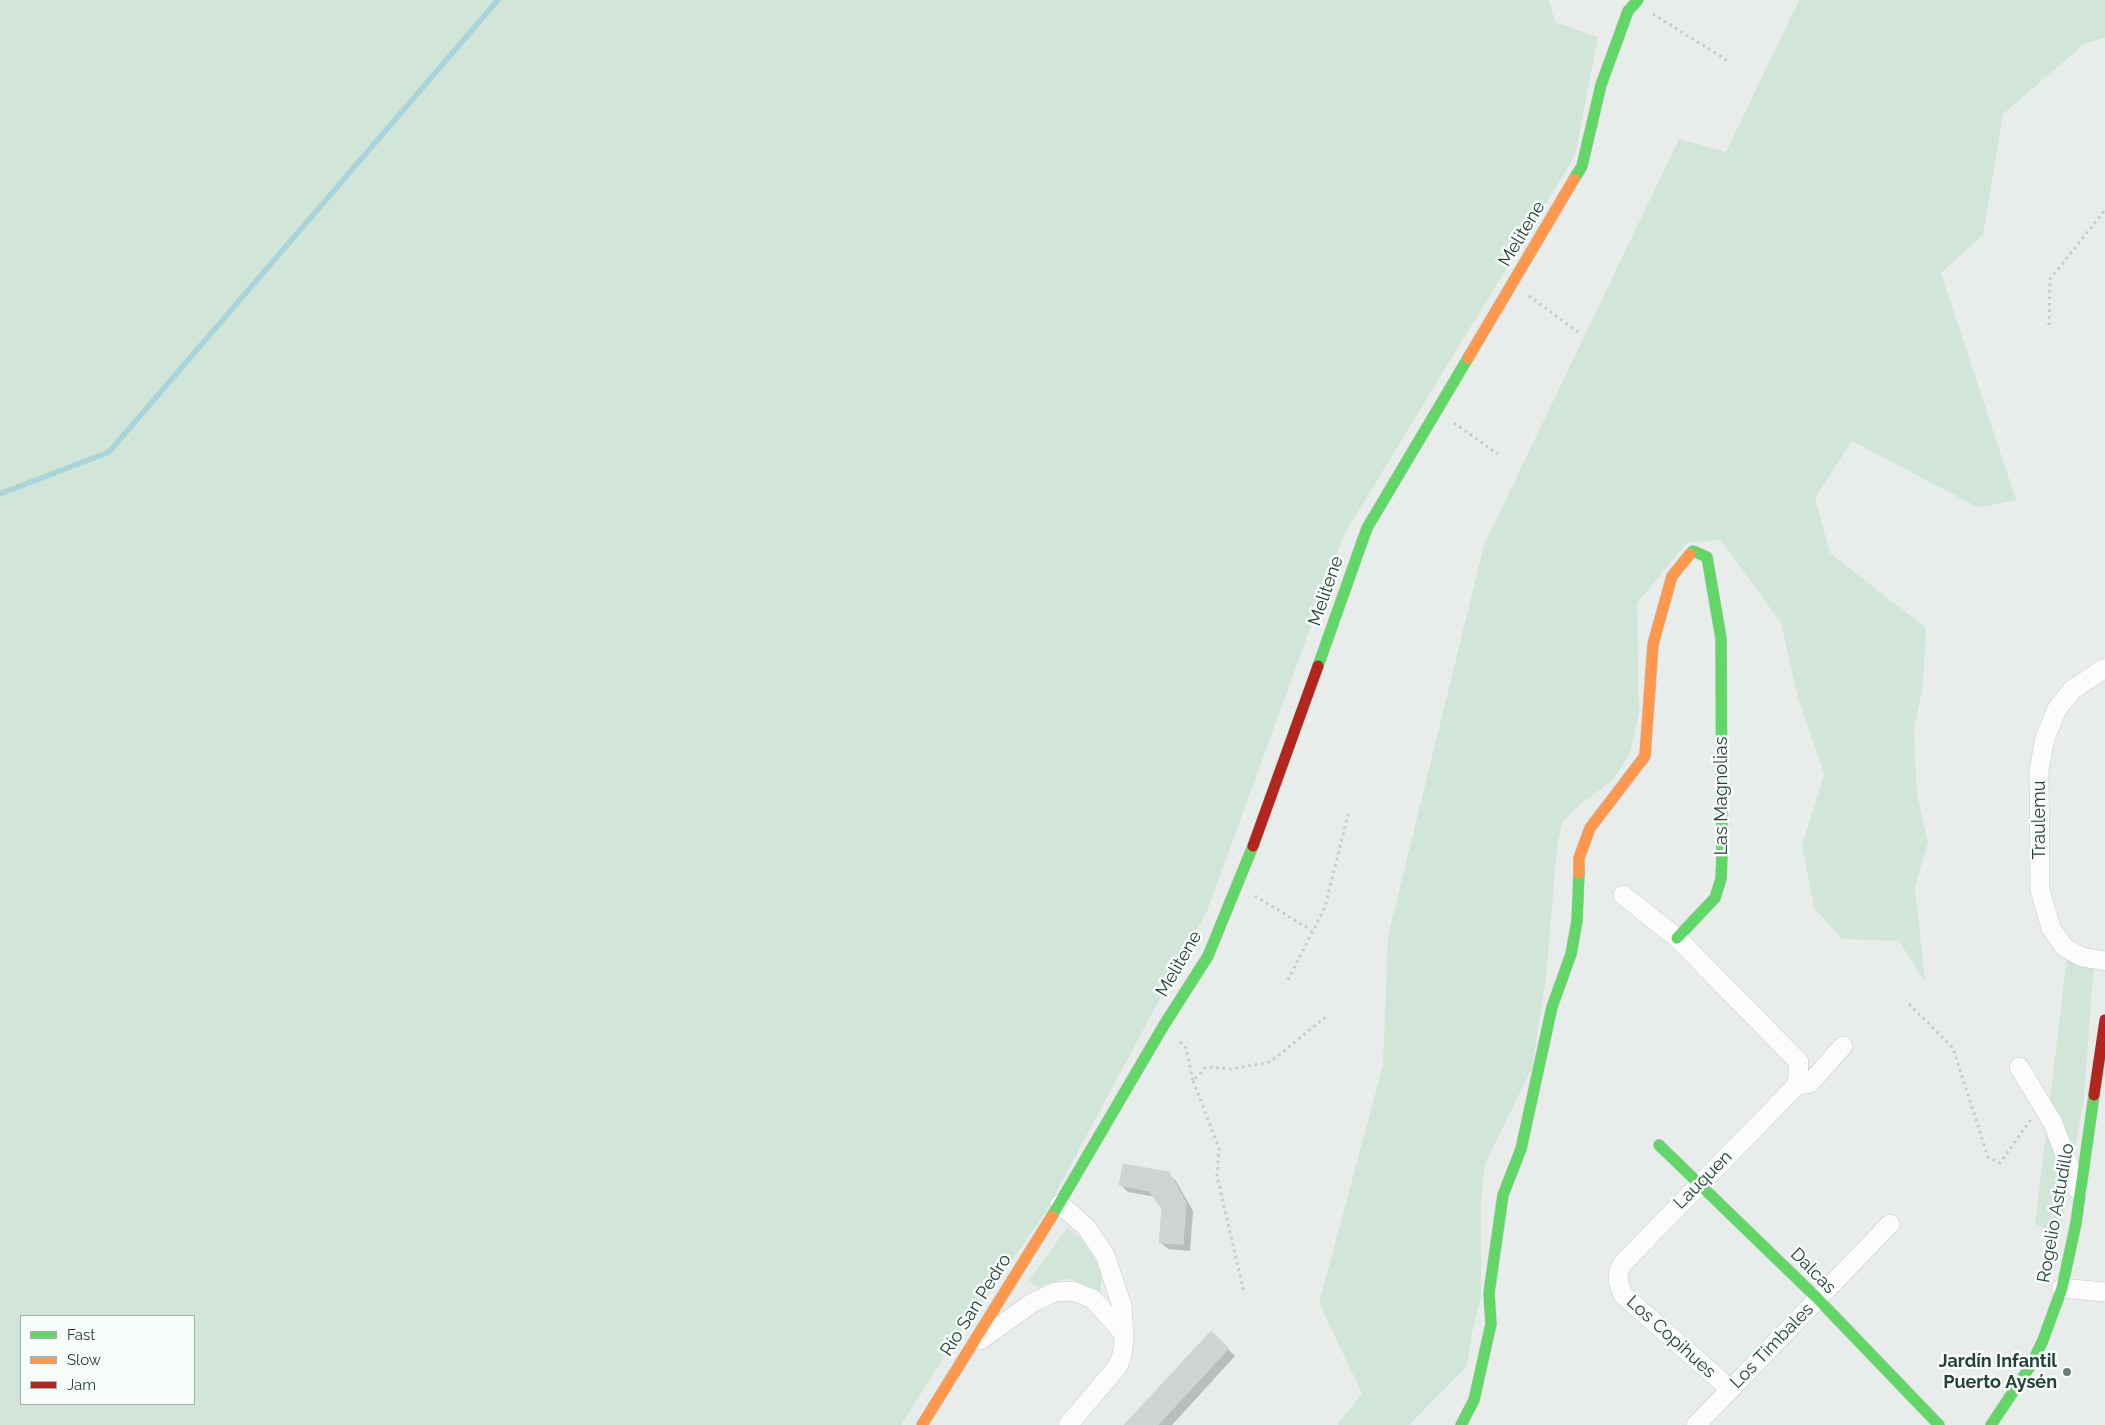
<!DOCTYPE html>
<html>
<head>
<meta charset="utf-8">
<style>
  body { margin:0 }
  #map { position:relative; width:2105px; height:1425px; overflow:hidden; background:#e8edeb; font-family:Raleway,sans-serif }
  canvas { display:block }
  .legend { position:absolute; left:20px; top:1315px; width:175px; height:90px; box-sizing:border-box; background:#f7fbf9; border:1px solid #a3b1ad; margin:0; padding:6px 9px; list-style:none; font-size:15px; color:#24423a }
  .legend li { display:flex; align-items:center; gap:10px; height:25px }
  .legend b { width:25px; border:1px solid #a3b1ad }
</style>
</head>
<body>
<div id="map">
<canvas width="2105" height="1425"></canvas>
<ul class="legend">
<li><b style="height:6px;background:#63d668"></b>Fast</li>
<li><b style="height:6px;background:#ff974d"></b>Slow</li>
<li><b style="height:6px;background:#b3261e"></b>Jam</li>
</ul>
</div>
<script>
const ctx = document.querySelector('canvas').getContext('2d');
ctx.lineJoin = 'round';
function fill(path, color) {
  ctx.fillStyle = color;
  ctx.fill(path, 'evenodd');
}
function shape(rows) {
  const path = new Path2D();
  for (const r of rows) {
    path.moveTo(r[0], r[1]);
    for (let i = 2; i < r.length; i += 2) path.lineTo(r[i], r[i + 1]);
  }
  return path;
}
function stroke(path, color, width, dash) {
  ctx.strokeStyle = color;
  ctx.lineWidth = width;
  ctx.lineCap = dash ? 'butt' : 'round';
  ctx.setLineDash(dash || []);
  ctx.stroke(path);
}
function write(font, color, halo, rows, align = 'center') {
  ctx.font = font + ' Raleway,sans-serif';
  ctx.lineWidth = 5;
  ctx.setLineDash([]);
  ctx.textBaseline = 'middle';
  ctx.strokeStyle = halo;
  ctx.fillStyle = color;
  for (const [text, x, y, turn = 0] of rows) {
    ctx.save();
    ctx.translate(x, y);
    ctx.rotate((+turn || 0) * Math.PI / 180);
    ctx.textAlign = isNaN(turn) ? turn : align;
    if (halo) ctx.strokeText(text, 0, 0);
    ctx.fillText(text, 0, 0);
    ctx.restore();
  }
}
fill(shape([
  [0,0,1549,0,1555,22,1598,37,1575,156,1345,533,1207,911,1044,1215,953,1343,901,1425,0,1425],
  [21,1316,194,1316,194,1404,21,1404],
  [1799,0,2105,0,2105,38,2084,44,2003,114,1983,235,1941,273,2016,500,1979,508,1852,441,1815,498,1830,553,1926,628,1923,687,1914,730,1917,795,1928,842,1915,887,1925,982,1899,941,1842,939,1814,908,1802,846,1824,774,1798,698,1781,623,1721,540,1687,543,1637,603,1639,713,1630,753,1614,779,1576,808,1562,823,1557,848,1546,977,1532,1068,1485,1164,1481,1200,1481,1297,1472,1333,1467,1366,1409,1425,1337,1425,1362,1393,1319,1303,1383,1065,1388,936,1484,545,1679,139,1726,152],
  [2067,957,2094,964,2084,1097,2060,1235,2035,1224],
  [1067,1228,1081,1238,1102,1271,1100,1294,1069,1278,1037,1287,1028,1281]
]), '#d1e6d8');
fill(shape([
  [1169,1174,1176,1181,1193,1211,1190,1251,1168,1249,1160,1242,1163,1209,1155,1197,1128,1192,1121,1185],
  [1228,1349,1235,1356,1172,1425,1129,1425]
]), '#0003');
stroke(shape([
  [0,494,109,452,498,0]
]), '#a9d4db', 5.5);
const building = shape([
  [1123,1164,1169,1172,1186,1203,1183,1244,1159,1243,1162,1209,1149,1191,1119,1185,1123,1164],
  [1211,1331,1229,1348,1158,1425,1124,1425,1211,1331]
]);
fill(building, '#cfd4d2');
stroke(building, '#d1d6d4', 1);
const street = shape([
  [2105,668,2072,690,2057,709,2045,738,2039,770,2040,890,2051,928,2064,947,2082,957,2105,961],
  [1623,895,1677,938,1799,1062,1797,1085],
  [2019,1067,2053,1123,2078,1190],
  [1797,1085,1810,1083,1843,1046],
  [1060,1204,1087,1228,1105,1255,1122,1306,1124,1338,1122,1355,1118,1366,1068,1425],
  [2062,1288,2105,1292],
  [980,1340,1032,1303,1055,1292,1073,1291,1093,1299,1123,1333],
  [1730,1389,1623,1295,1618,1281,1619,1271,1623,1263,1797,1085],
  [1696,1425,1890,1224]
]);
const fast = shape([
  [1574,179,1582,166,1601,85,1628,11,1638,0],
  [1318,666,1367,528,1468,358],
  [1677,938,1715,898,1721,879,1722,854,1721,638,1707,557,1693,551,1690,554],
  [1659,1145,1817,1298,1939,1425],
  [1052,1216,1164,1025,1208,956,1253,846],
  [1461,1425,1474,1400,1491,1324,1489,1293,1503,1195,1521,1149,1552,1007,1571,954,1577,921,1579,873],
  [1991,1425,2031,1365,2043,1340,2062,1288,2076,1223,2094,1095]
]);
const slow = shape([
  [1468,358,1574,179],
  [1579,873,1579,858,1590,828,1645,756,1653,644,1672,576,1690,554],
  [922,1425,1052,1216]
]);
const jam = shape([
  [1253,846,1318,666],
  [2094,1095,2105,1020]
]);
stroke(street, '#c5cac8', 20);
stroke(fast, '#c3cbc8', 12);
stroke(slow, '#c3cbc8', 12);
stroke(jam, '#c3cbc8', 12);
stroke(shape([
  [1653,14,1728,61],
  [1529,296,1578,332],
  [2049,325,2050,279,2105,210],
  [1454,423,1498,454],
  [1255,896,1311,930],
  [1288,980,1325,907,1348,814],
  [1909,1004,1953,1048,1988,1157,2000,1163,2031,1119],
  [1180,1042,1186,1048,1193,1081,1206,1067,1232,1069,1270,1062,1327,1016],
  [1193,1081,1219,1148,1217,1176,1244,1293]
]), '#c3ccca', 3, [2.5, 4]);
stroke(street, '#fcfcfc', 19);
stroke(fast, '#63d668', 11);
stroke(slow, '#ff974d', 11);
stroke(jam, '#b3261e', 11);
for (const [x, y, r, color] of [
  [2067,1372,5,"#697e78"]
]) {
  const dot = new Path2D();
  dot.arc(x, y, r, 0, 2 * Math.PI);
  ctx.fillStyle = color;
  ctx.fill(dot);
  stroke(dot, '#f7fbf9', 2);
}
write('18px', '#24423a', '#f7fbf9', [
  ["Melitene",1522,234,-59],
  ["Melitene",1326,591,-71],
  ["Las Magnolias",1722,796,-90],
  ["Traulemu",2040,820,-90],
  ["Melitene",1179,964,-60],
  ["Lauquen",1703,1180,-45],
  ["Rogelio Astudillo",2056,1213,-80],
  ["Dalcas",1813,1271,45],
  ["Río San Pedro",976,1305,-58],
  ["Los Copihues",1671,1337,42],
  ["Los Timbales",1772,1346,-46]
]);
write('bold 18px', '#24423a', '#f7fbf9', [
  ["Jardín Infantil",2057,1362],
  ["Puerto Aysén",2057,1383]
], 'right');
</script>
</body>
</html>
